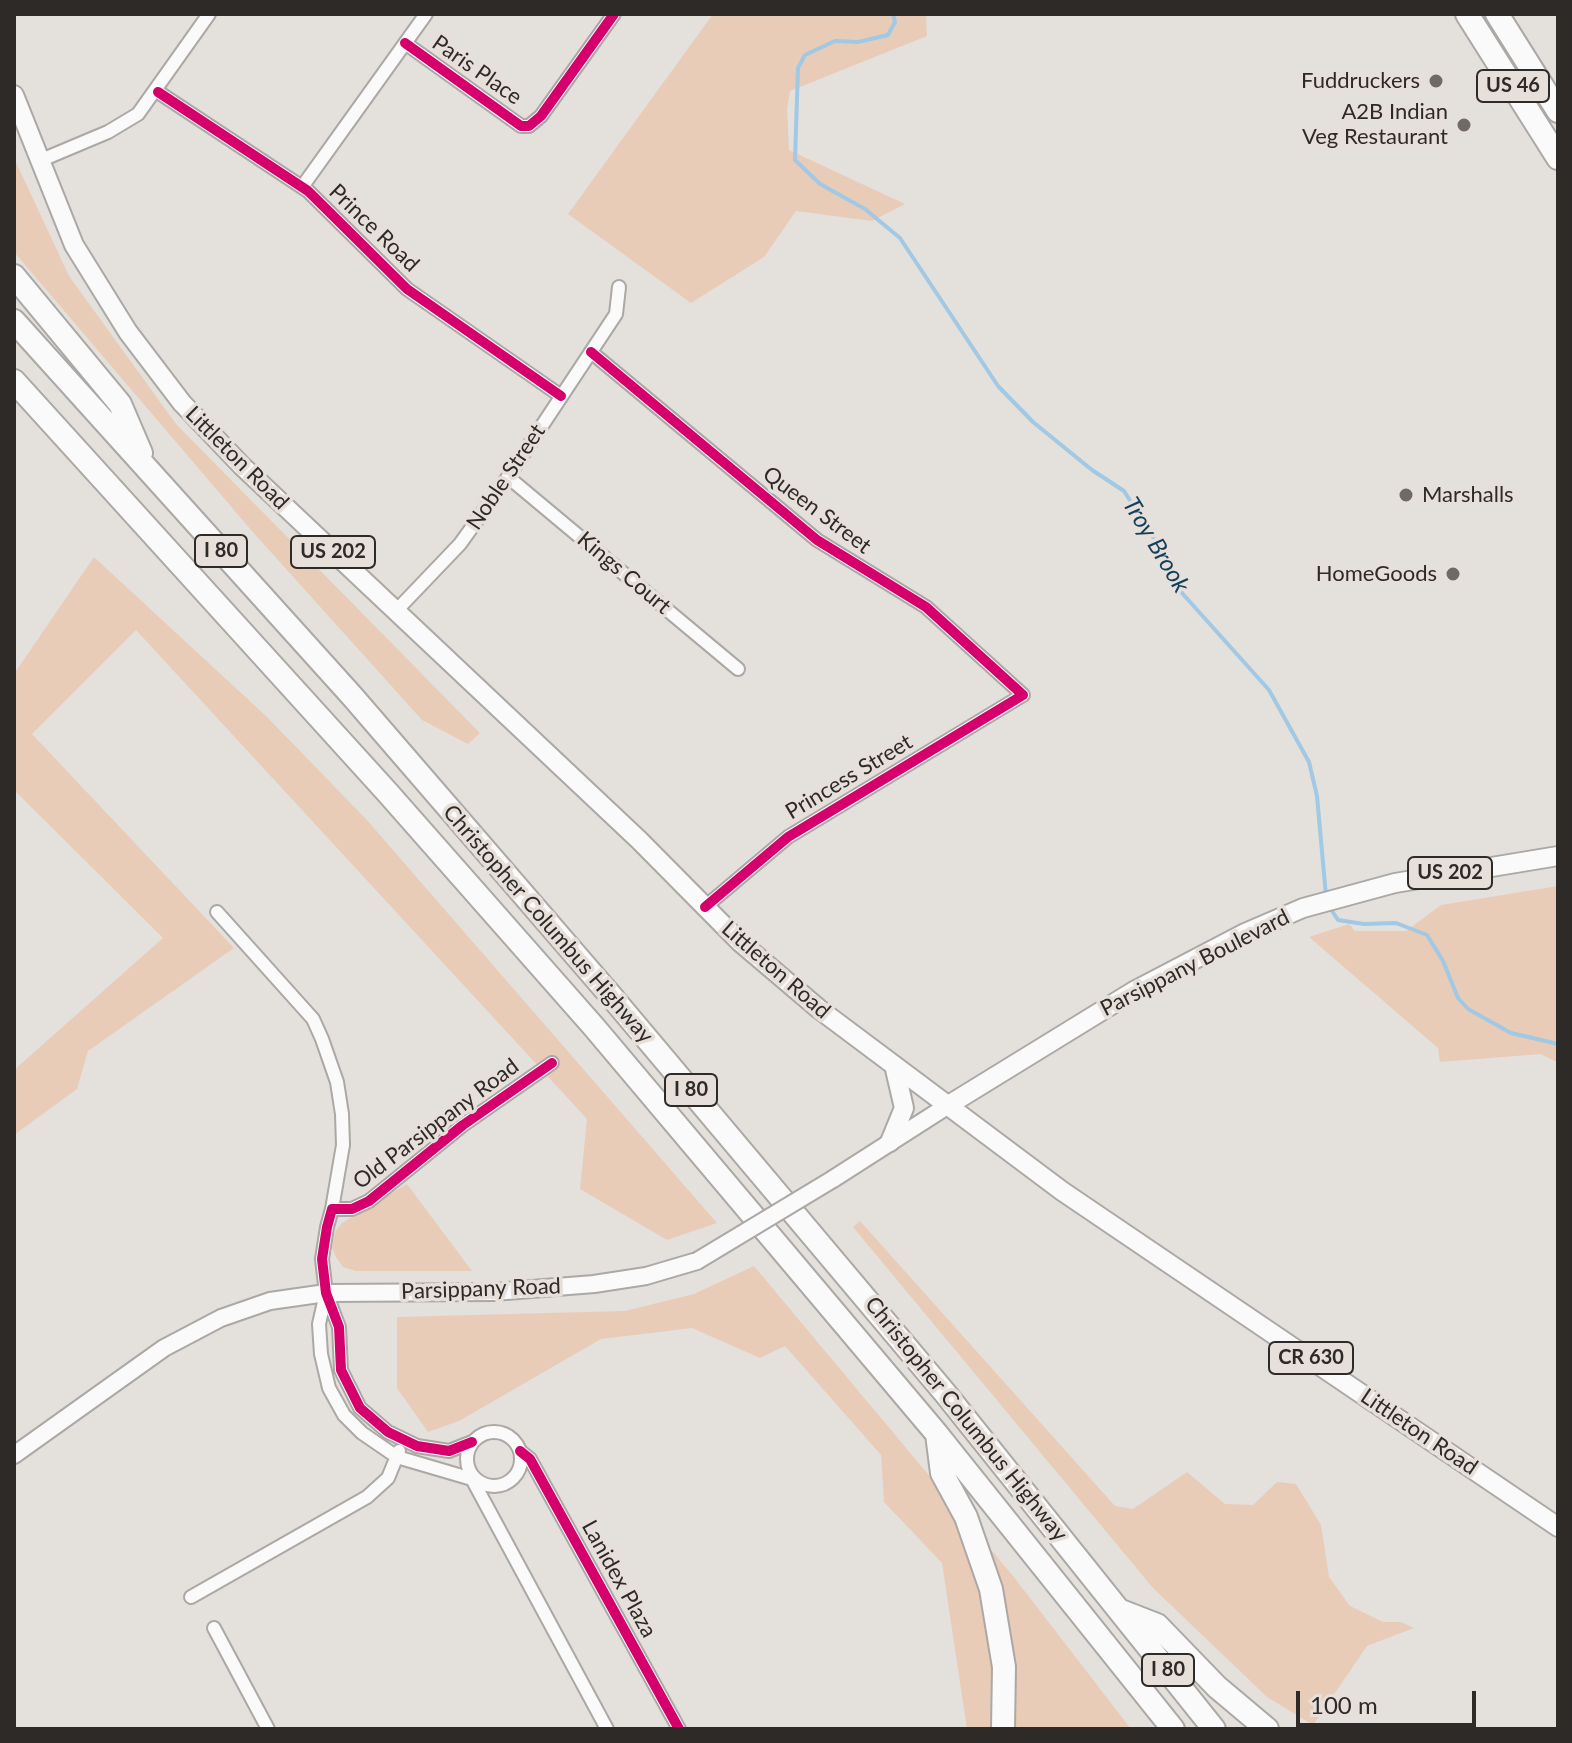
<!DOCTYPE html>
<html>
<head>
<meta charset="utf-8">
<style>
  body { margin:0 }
  #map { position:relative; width:1572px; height:1743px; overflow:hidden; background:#e4e0dc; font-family:Lato,sans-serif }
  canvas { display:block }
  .frame { position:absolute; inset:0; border:16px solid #2d2a28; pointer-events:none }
  .scale { position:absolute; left:1296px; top:1691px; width:180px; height:36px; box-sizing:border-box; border:4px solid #2d2a28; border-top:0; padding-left:10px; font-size:24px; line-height:28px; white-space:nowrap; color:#2d2a28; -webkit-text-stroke:6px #e7dfd9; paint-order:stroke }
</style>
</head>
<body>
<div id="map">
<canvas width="1572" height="1743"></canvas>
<div class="frame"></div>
<div class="scale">100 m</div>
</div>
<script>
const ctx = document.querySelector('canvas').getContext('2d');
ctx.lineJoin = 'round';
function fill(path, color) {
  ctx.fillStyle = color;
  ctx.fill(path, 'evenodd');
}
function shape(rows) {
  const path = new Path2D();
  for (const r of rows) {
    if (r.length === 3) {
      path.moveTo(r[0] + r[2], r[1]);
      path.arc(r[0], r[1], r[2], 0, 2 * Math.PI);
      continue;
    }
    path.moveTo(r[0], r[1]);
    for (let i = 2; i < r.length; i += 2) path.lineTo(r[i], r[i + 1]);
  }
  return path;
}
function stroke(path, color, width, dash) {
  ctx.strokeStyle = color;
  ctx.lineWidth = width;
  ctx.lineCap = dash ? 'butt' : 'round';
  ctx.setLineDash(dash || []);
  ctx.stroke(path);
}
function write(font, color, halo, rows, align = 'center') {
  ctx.font = font + ' Lato,sans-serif';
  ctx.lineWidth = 7;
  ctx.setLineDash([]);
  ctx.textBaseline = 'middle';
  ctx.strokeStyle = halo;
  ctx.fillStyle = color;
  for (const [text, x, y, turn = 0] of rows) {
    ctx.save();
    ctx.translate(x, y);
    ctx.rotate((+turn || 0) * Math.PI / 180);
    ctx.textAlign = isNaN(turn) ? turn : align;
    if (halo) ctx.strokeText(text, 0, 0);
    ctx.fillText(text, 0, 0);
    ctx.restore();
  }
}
fill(shape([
  [713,14,926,14,927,36,790,91,787,109,789,150,905,204,872,221,796,211,764,257,691,303,568,214],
  [14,158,69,276,176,424,480,733,468,744,422,720,251,530,14,252],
  [94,557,266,716,366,819,717,1223,667,1240,580,1189,587,1119,136,630,32,734,234,948,88,1051,77,1089,14,1135,14,1070,163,938,14,790,14,674],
  [1558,886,1558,1063,1541,1054,1440,1062,1438,1048,1309,937,1349,924,1355,931,1406,931,1441,905],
  [407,1184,472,1271,356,1271,343,1267,336,1257,332,1247,335,1232,342,1223],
  [860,1221,1115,1506,1133,1509,1187,1472,1225,1504,1253,1505,1277,1482,1296,1484,1321,1525,1329,1577,1350,1606,1383,1622,1401,1622,1414,1628,1367,1646,1313,1725,1267,1697,1153,1588,853,1227],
  [754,1266,1013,1576,1131,1729,967,1729,942,1563,884,1502,881,1455,785,1346,760,1358,692,1328,601,1339,459,1421,428,1432,397,1388,397,1317,625,1311,694,1294]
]), '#e9ccb8');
stroke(shape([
  [893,14,895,22,888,35,858,42,835,41,805,55,798,68,795,160,820,184,865,209,900,238,998,386,1033,422,1092,470,1124,491,1163,553,1182,593,1269,690,1309,762,1317,796,1326,896],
  [1330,908,1338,920,1364,924,1396,923,1427,935,1443,961,1458,998,1468,1009,1511,1033,1558,1044]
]), '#a1c8e4', 4);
const street = shape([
  [405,43,521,126,529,126,541,116,614,14],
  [158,92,308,191,407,289,561,396],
  [39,161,108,132,138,114,209,14],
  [302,187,426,14],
  [591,352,817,540,926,607,1023,695,788,837,705,907],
  [508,477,738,669],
  [395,612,460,544,508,477,616,314,619,287],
  [217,912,313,1019,322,1039,337,1082,342,1114,343,1145,332,1209],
  [326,1293,319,1324,321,1354,329,1388,344,1415,362,1433,397,1457,472,1479,607,1729],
  [494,1459,27],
  [472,1442,449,1451,417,1446,388,1432,360,1408,341,1370,339,1327,326,1293,322,1259,327,1227,332,1209,352,1209,369,1201,463,1125,552,1063],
  [520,1451,530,1459,679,1729],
  [191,1597,367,1497,388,1478,399,1451],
  [214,1628,268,1729]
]);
const secondary = shape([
  [833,1179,947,1106],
  [14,1455,164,1348,221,1318,270,1301,326,1293,494,1292,594,1284,646,1276,697,1261]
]);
const primary = shape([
  [14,95,74,245,128,332,182,403,242,466,639,840,740,942,819,1009,1062,1191,1558,1527],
  [947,1106,1134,991,1245,933,1303,908,1395,883,1558,856],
  [890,1142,904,1108,894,1065]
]);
const highway = shape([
  [1467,14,1558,158],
  [1497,14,1558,111],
  [14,276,120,404,141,453],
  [14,321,352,696,611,996,945,1393,1214,1729],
  [14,381,387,792,594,1027,937,1434,1173,1729],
  [937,1434,942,1473,966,1517,991,1589,1004,1667,1003,1729],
  [1121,1611,1157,1625,1217,1687,1267,1729]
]);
stroke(street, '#aba8a5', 16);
stroke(secondary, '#aba8a5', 20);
stroke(primary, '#aba8a5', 22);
stroke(highway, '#aba8a5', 26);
stroke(street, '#fbfafa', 12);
stroke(secondary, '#fbfafa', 16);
stroke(primary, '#fbfafa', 18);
stroke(highway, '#fbfafa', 22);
const secondaryBridge = shape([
  [697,1261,833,1179]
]);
stroke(secondaryBridge, '#aba8a5', 20, []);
stroke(secondaryBridge, '#fbfafa', 16);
stroke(shape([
  [405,43,521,126,529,126,541,116,614,14],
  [158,92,308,191,407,289,561,396],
  [591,352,817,540,926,607,1023,695,788,837,705,907],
  [472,1442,449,1451,417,1446,388,1432,360,1408,341,1370,339,1327,326,1293,322,1259,327,1227,332,1209,352,1209,369,1201,463,1125,552,1063],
  [520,1451,530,1459,679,1729]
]), '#d6006c', 10);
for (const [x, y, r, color] of [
  [1436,81,8,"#6d6a67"],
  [1464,125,8,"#6d6a67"],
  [1406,495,8,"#6d6a67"],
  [1453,574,8,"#6d6a67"]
]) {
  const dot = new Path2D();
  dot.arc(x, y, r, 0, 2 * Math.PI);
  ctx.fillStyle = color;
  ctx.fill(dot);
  stroke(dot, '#e7dfd9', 3);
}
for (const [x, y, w] of [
  [1513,86,72],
  [221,551,52],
  [333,552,84],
  [1450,873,84],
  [691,1090,52],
  [1311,1358,84],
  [1168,1670,52]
]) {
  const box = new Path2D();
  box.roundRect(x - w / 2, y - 16, w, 32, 6);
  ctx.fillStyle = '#e7dfd9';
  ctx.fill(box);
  stroke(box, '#2d2a28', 2);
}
write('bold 20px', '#2d2a28', null, [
  ["US 46",1513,86],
  ["I 80",221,551],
  ["US 202",333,552],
  ["US 202",1450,873],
  ["I 80",691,1090],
  ["CR 630",1311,1358],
  ["I 80",1168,1670]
]);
write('22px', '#2d2a28', '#e7dfd9', [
  ["Paris Place",477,70,35],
  ["Prince Road",374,228,44],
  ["Littleton Road",237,458,45],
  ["Noble Street",506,477,-56],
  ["Queen Street",817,510,37],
  ["Kings Court",624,573,40],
  ["Princess Street",849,777,-31],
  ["Christopher Columbus Highway",548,924,49],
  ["Parsippany Boulevard",1195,963,-27],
  ["Littleton Road",776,970,41],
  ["Old Parsippany Road",436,1124,-37],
  ["Parsippany Road",481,1289,-2],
  ["Christopher Columbus Highway",966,1419,51],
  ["Littleton Road",1419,1432,34],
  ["Lanidex Plaza",619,1579,61]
]);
write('22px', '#2d2a28', '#e7dfd9', [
  ["Fuddruckers",1420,81],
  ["A2B Indian",1448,112],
  ["Veg Restaurant",1448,137],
  ["Marshalls",1422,495,"left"],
  ["HomeGoods",1437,574]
], 'right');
write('italic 24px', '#123f5c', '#e7dfd9', [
  ["Troy Brook",1156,545,59]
]);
</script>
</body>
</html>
